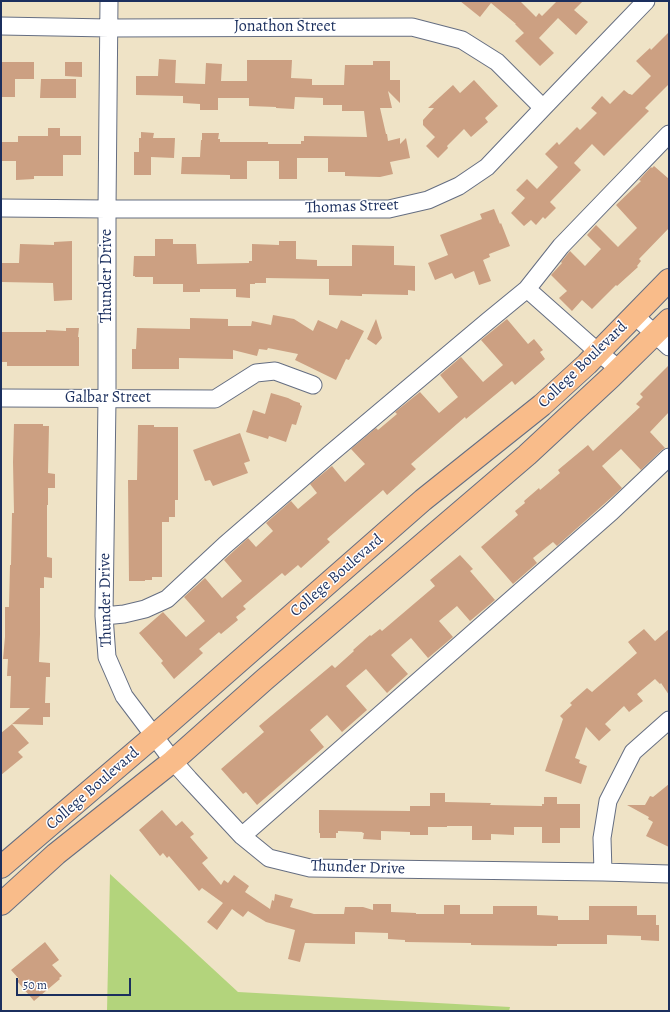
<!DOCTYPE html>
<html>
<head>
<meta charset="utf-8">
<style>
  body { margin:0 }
  #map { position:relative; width:670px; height:1012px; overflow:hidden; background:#efe3c6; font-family:Alegreya,serif }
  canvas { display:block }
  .frame { position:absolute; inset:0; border:2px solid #1b2f5e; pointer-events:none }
  .scale { position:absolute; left:16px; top:978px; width:115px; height:18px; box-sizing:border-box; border:2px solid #1b2f5e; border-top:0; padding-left:5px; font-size:12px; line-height:14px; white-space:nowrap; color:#1b2f5e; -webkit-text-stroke:3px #fff; paint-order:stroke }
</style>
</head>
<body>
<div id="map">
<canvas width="670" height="1012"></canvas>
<div class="frame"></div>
<div class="scale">50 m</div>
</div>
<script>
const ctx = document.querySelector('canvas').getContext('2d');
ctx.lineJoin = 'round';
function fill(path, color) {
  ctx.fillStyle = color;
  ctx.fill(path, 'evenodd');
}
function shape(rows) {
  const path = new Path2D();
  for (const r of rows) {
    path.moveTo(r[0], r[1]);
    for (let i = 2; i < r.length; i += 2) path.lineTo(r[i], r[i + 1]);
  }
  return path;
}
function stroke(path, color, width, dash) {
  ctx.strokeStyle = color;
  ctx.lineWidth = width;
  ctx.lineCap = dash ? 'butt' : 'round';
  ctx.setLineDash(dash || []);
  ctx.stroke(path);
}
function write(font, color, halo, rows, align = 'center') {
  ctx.font = font + ' Alegreya,serif';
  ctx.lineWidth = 3;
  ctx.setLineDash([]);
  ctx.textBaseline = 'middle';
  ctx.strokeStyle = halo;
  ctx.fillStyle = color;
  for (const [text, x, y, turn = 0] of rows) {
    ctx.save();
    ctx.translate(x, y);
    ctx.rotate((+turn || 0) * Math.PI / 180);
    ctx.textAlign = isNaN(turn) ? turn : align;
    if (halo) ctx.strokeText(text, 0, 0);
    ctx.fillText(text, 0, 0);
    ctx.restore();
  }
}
fill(shape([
  [110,874,238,992,510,1007,509,1011,107,1011]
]), '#b3d47c');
fill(shape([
  [460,1,520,1,536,17,539,13,542,16,557,1,583,1,574,10,588,22,576,35,558,18,539,38,554,53,540,66,515,41,524,33,515,24,516,24,491,3,480,17],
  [669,32,669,84,645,108,649,111,604,156,592,144,574,163,581,170,550,202,556,208,545,219,543,217,536,225,531,220,524,226,511,213,525,198,516,190,527,179,537,189,558,167,545,154,557,142,559,145,577,127,580,130,597,113,591,108,602,96,610,104,624,90,629,94,630,94,632,95,651,76,636,61,650,48,651,50],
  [159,59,176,60,175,83,205,84,206,63,222,64,221,81,247,81,247,60,292,60,291,78,312,79,312,85,344,85,345,65,373,65,373,61,390,61,390,80,400,80,400,103,388,91,392,108,380,108,386,134,387,134,388,141,400,138,400,144,406,138,410,158,390,162,393,174,380,177,345,176,345,172,328,172,328,158,297,158,297,179,279,179,279,161,247,161,247,179,230,179,230,175,181,174,182,157,200,157,201,140,202,140,202,133,219,133,218,139,220,139,220,142,268,142,268,144,301,144,301,141,304,141,304,136,367,137,364,111,342,111,342,105,323,105,323,98,295,97,294,109,276,108,276,107,249,106,249,98,218,98,218,110,200,110,200,104,183,103,183,96,136,95,136,76,158,76],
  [1,62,34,62,34,79,15,79,15,97,1,97],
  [65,62,82,62,82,77,65,76],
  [41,79,76,79,76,98,40,98],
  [474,80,498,106,485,118,488,122,471,137,464,129,447,146,448,148,438,158,426,146,435,137,423,125,423,120,434,108,428,108,453,85,460,93],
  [48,128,60,128,60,136,81,136,81,155,63,155,63,176,34,176,34,179,16,180,16,161,1,161,1,142,18,142,18,136,48,136],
  [141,132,154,133,153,138,175,138,174,158,151,157,151,175,134,175,134,152,139,152,139,138,141,138],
  [654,166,669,179,669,228,639,259,641,261,637,266,638,267,617,286,616,285,592,309,582,300,572,311,559,298,567,291,551,275,562,263,561,262,570,251,585,266,601,249,587,235,596,225,618,247,637,228,616,205,641,181,639,180,651,167,652,168],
  [494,209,500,224,501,223,510,246,489,254,490,257,483,260,491,281,479,285,474,271,455,279,452,273,435,280,428,263,448,255,440,235,482,219,480,214],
  [155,239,173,239,173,244,196,244,197,264,249,263,249,261,252,261,252,244,279,245,279,241,296,241,296,259,317,260,317,266,352,266,352,245,394,246,394,265,415,266,415,291,408,290,408,295,362,294,362,296,329,295,329,279,266,278,266,283,255,283,255,284,250,284,250,298,236,297,236,289,200,289,200,292,183,292,183,284,153,284,153,277,135,277,135,276,133,276,134,256,155,256],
  [72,241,72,300,54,301,53,283,1,282,1,263,19,263,20,244,54,245,54,242],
  [273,315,294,319,313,331,318,320,337,329,341,320,364,331,349,360,346,359,336,380,295,360,298,354,268,348,267,350,259,349,257,356,233,350,233,359,179,358,179,369,132,369,132,349,136,349,137,328,190,329,190,318,228,319,228,326,251,326,252,321,271,325],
  [376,319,382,338,376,345,367,339],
  [507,319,528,344,534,339,543,350,540,352,545,359,515,385,512,381,466,419,465,417,411,464,416,469,387,495,383,490,327,539,330,542,301,568,298,565,285,576,282,573,243,606,246,609,236,617,238,620,221,634,219,632,199,649,203,653,174,679,161,663,163,661,139,633,163,612,186,637,205,621,184,597,205,578,222,598,242,581,224,560,248,538,256,547,273,531,266,523,291,501,298,509,317,493,310,484,332,466,345,482,365,464,351,449,376,428,378,430,397,414,395,412,420,392,439,413,458,397,440,375,461,357,483,382,503,365,481,340],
  [66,328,79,328,78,337,79,337,79,366,7,366,7,362,1,362,1,332,46,332,46,330,66,331],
  [669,365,669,412,650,432,665,448,662,450,641,470,621,449,602,466,622,488,557,546,553,542,533,558,537,563,513,584,481,547,518,515,515,511,525,503,524,501,539,488,540,490,560,473,558,470,588,445,593,451,640,407,636,404,643,397,640,394],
  [271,393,288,398,294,401,300,403,300,405,302,406,296,425,292,424,286,442,269,436,268,439,262,437,246,432,253,410,265,414],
  [14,424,43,424,43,426,49,426,48,473,55,474,55,488,48,488,48,505,47,505,47,557,52,558,52,578,44,577,44,588,40,588,40,634,39,662,50,663,50,677,46,677,45,703,50,703,50,717,43,717,43,725,12,724,30,708,10,708,11,676,7,676,8,659,3,659,5,637,5,607,9,607,10,565,11,565,12,513,14,513,13,462],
  [138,425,154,425,154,427,178,427,178,500,175,500,175,517,169,517,169,522,162,522,162,577,152,577,152,580,145,580,145,581,129,581,128,480,137,480],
  [240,433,250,461,244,463,248,473,213,486,210,480,205,481,193,450],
  [460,555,473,569,470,571,495,600,470,621,457,606,439,621,453,637,428,658,411,638,391,655,408,674,387,693,366,669,346,686,367,710,342,732,327,715,310,730,324,747,257,805,246,792,243,794,221,769,264,732,259,726,332,665,335,668,354,651,353,650,370,635,371,636,380,629,382,631,435,586,430,580],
  [644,629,655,641,669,629,669,695,661,683,660,684,655,679,637,694,643,701,629,712,624,706,605,724,611,730,599,741,586,727,575,758,580,760,579,763,587,766,581,784,545,771,563,719,560,716,572,705,570,703,587,688,592,692,637,653,628,642],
  [12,724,29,743,18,752,23,757,1,775,1,733],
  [669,784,669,847,646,836,653,822,648,819,649,817,627,805,645,805,650,796,653,797],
  [430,793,445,793,445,802,491,803,490,805,542,806,542,804,544,804,544,797,557,797,557,804,580,804,580,828,560,828,560,843,542,843,542,827,514,827,514,835,491,834,491,840,472,840,472,826,447,826,447,827,428,827,428,835,410,835,410,832,381,831,381,840,363,839,364,833,362,833,363,832,338,831,338,833,336,833,336,838,320,838,320,833,319,833,319,810,410,811,410,806,430,806],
  [162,810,176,826,182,821,194,834,190,837,208,858,202,863,221,885,224,880,228,883,234,875,249,886,245,892,270,909,272,900,274,901,275,894,293,899,290,907,314,914,344,914,345,907,363,907,373,910,373,904,391,904,391,912,416,913,416,914,444,914,444,905,460,905,460,914,493,914,493,906,537,906,537,915,558,916,558,920,589,920,589,906,637,906,637,915,656,915,656,925,659,925,659,941,641,940,641,936,607,935,607,944,557,944,557,946,471,945,471,943,405,942,405,940,388,939,388,933,355,932,355,944,305,943,300,962,288,959,295,930,266,922,248,911,243,917,232,909,217,930,207,922,223,903,202,888,199,891,169,856,167,858,163,853,160,856,139,830],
  [45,942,59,960,52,965,62,976,59,978,60,979,34,1001,17,981,19,979,11,970]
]), '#cca082');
const minor = shape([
  [109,1,107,209,107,399,104,616,107,657,124,696,173,761,189,779,242,836,269,858,310,868,603,872,669,874],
  [1,26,109,28,412,27,462,40,497,62,543,108],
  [1,208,107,209,389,209,428,200,459,186,487,167,543,108,646,1],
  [527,289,598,352,619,369],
  [634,315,669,347],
  [1,398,215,399,256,373,275,371,313,385],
  [104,616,124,614,145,609,167,599,225,545,330,454,488,321,527,289,561,246,669,134],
  [242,836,611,512,669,457],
  [603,872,602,838,608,801,633,752,669,720]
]);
const major = shape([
  [1,867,154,736,423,500,542,405,587,364,669,280],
  [1,904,56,854,173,761,264,680,527,455,611,377,669,320]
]);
stroke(minor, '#656e82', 19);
stroke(major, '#656e82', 24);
stroke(minor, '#fff', 17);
stroke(major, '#f9bc8a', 22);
write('16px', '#1b2f5e', '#fff', [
  ["Jonathon Street",285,27],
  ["Thomas Street",352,207,-2],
  ["Thunder Drive",107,276,-90],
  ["College Boulevard",583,365,-44],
  ["Galbar Street",108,398],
  ["College Boulevard",337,576,-41],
  ["Thunder Drive",106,600,-91],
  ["College Boulevard",93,789,-41],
  ["Thunder Drive",358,868,2]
]);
</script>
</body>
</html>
